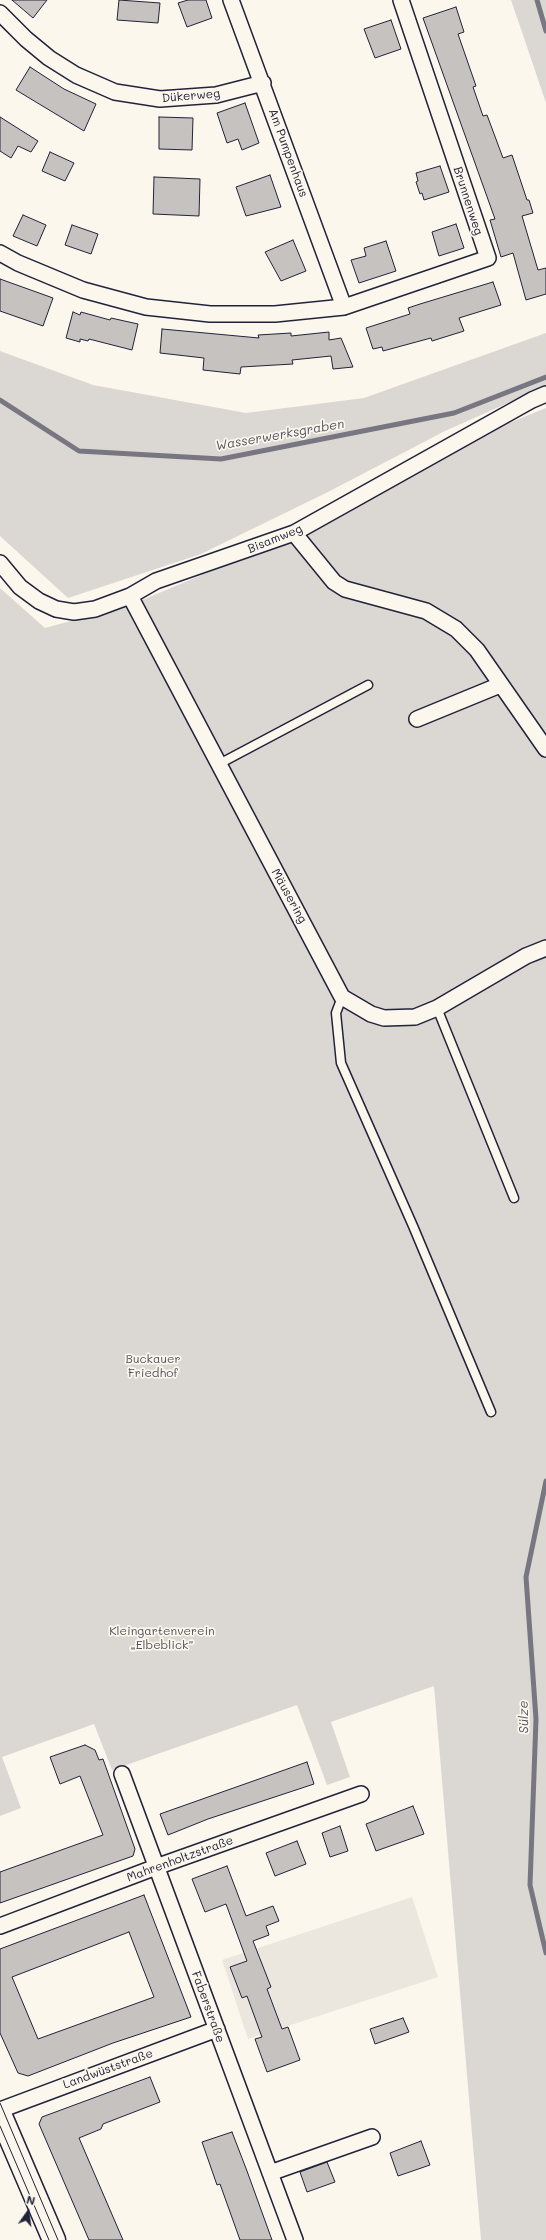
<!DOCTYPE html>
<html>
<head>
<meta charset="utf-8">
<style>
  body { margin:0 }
  #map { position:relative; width:546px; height:2240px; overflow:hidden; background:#fbf7ec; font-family:Mali,sans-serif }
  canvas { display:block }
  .north { position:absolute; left:8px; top:2192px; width:40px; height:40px; -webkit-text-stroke:3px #fbf7ec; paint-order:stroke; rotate:14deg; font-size:11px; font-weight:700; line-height:16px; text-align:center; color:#22223b }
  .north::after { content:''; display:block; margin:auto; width:14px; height:18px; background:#22223b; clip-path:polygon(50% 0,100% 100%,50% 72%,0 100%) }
</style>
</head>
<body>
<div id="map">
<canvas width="546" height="2240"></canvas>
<div class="north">N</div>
</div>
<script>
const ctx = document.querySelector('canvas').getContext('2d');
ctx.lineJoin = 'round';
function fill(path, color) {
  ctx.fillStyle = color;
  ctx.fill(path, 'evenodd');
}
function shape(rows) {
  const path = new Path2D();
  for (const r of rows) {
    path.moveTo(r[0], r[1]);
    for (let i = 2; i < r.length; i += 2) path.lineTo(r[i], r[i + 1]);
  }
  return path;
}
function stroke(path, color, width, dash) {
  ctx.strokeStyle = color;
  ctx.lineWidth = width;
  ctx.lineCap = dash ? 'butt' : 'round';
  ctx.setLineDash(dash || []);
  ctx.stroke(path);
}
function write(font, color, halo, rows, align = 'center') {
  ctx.font = font + ' Mali,sans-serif';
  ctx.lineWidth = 3.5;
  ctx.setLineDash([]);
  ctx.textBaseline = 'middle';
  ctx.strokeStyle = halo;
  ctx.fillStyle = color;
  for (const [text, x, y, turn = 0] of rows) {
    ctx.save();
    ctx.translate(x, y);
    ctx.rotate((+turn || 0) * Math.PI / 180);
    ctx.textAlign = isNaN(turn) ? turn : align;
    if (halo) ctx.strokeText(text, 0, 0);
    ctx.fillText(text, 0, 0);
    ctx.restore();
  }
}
fill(shape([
  [412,1897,438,1977,248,2039,222,1960]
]), '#ebe7df');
fill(shape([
  [511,0,546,0,546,103,522,32],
  [546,333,546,386,445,431,328,492,201,554,68,598,0,536,0,351,93,385,246,413,364,398],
  [546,408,546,2240,481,2240,434,1686,331,1722,350,1777,327,1785,297,1705,112,1770,94,1724,2,1757,21,1808,0,1816,0,588,45,628,133,604,334,519,499,427]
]), '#dbd8d3');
stroke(shape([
  [537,0,546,31],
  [0,400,79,451,221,459,454,413,546,377],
  [546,1481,526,1577,536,1719,530,1885,546,1953]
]), '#787681', 5);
const building = shape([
  [12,0,47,0,33,18,12,0],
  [119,0,160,3,158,23,117,20,119,0],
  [188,0,206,0,212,18,187,27,178,3,188,0],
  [456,7,464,32,458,34,476,86,473,87,483,116,487,115,503,158,512,155,527,200,529,200,533,213,522,216,538,270,546,268,546,294,526,300,513,253,501,257,490,220,495,219,423,18,456,7],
  [391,20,401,49,375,58,364,29,391,20],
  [30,67,64,89,96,104,84,131,16,90,30,67],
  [245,103,259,143,242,150,238,139,227,143,217,113,245,103],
  [0,117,38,141,31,152,18,146,11,158,0,151,0,117],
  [159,117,193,118,192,150,159,149,159,117],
  [50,152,74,163,65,181,42,171,50,152],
  [440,166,449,192,424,200,422,193,420,194,416,182,418,181,416,173,440,166],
  [270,175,281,207,246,216,236,187,270,175],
  [154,177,200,179,199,216,153,214,154,177],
  [23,215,46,225,37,246,13,236,23,215],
  [456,224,464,248,439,256,432,232,456,224],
  [72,225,98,234,91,254,65,245,72,225],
  [293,240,306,271,281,281,265,252,293,240],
  [386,241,396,271,359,283,351,260,366,256,364,248,386,241],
  [0,279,53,298,43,326,0,311,0,279],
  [493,282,501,305,459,318,464,331,432,341,431,338,383,351,382,347,373,349,366,328,410,314,408,308,420,304,493,282],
  [73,312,80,315,81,312,110,320,111,318,138,324,132,350,89,339,88,341,80,339,80,342,66,338,73,312],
  [162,329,259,338,258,335,291,333,291,336,329,332,329,340,341,338,353,367,333,369,331,356,292,360,293,364,241,367,240,374,203,370,204,358,160,353,162,329],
  [85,1745,95,1750,99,1760,103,1759,135,1849,133,1856,0,1903,0,1872,103,1835,80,1776,60,1784,50,1757,85,1745],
  [307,1762,314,1784,208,1819,168,1835,160,1814,307,1762],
  [413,1806,424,1834,376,1851,366,1824,413,1806],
  [340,1826,348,1851,330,1857,322,1833,340,1826],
  [297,1841,306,1864,275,1876,266,1853,297,1841],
  [227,1866,246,1916,273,1906,279,1921,266,1926,269,1935,253,1941,271,1987,267,1989,282,2029,288,2027,300,2060,267,2072,255,2039,262,2037,247,1996,242,1998,230,1967,247,1961,226,1904,205,1912,192,1879,227,1866],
  [144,1895,191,2017,113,2043,28,2076,18,2073,0,2033,0,1949,144,1895],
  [129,1932,154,1997,38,2039,12,1977,129,1932],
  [403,2018,409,2032,375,2044,370,2029,403,2018],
  [150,2077,160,2102,103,2124,101,2129,79,2138,123,2240,89,2240,39,2124,42,2117,150,2077],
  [232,2132,247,2171,272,2240,240,2240,220,2184,217,2185,202,2142,232,2132],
  [421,2141,430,2165,398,2176,390,2153,421,2141],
  [327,2162,335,2182,307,2192,300,2172,327,2162]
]);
fill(building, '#c6c2c0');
stroke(building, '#22223b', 1);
const lane = shape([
  [219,764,368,685],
  [342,997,336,1013,341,1063,413,1226,491,1412],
  [437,1008,514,1198]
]);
const street = shape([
  [231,0,344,307],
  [0,13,26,39,49,58,76,75,115,92,160,99,216,95,263,83],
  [0,253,18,263,83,290,146,307,210,314,275,314,344,307,488,258,401,0],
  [294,533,334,582,345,589,426,611,456,629,477,650,546,749],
  [0,563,20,587,39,601,56,609,74,612,95,609,130,596,156,581,294,533,532,400,546,394],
  [130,596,342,997,371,1014,384,1018,415,1017,437,1008,526,956,546,948],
  [417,719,500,685],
  [122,1774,295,2240],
  [0,1926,156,1867,361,1794],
  [0,2110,217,2029],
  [270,2173,372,2137]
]);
const secondary = shape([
  [0,2114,54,2240]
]);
stroke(lane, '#22223b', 11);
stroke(street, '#22223b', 18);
stroke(secondary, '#22223b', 25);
stroke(lane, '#fbf7ec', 8);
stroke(street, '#fbf7ec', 15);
stroke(secondary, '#fbf7ec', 22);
stroke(shape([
  [0,2103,58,2240],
  [0,2126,49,2240]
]), '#22223b', 1);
write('12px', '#22223b', '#fbf7ec', [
  ["Dükerweg",191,96,-5],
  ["Am Pumpenhaus",288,153,70],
  ["Brunnenweg",468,201,72],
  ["Bisamweg",275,539,-22],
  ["Mäusering",289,896,61],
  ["Mahrenholtzstraße",180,1859,-20],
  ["Faberstraße",208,2007,70],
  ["Landwüststraße",108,2069,-20]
]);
write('12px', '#505061', '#fbf7ec', [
  ["Buckauer",153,1359],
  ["Friedhof",153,1373],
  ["Kleingartenverein",162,1631],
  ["„Elbeblick“",162,1645]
]);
write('italic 13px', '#545364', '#fbf7ec', [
  ["Wasserwerksgraben",280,435,-10],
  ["Sülze",524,1717,-91]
]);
</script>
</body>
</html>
